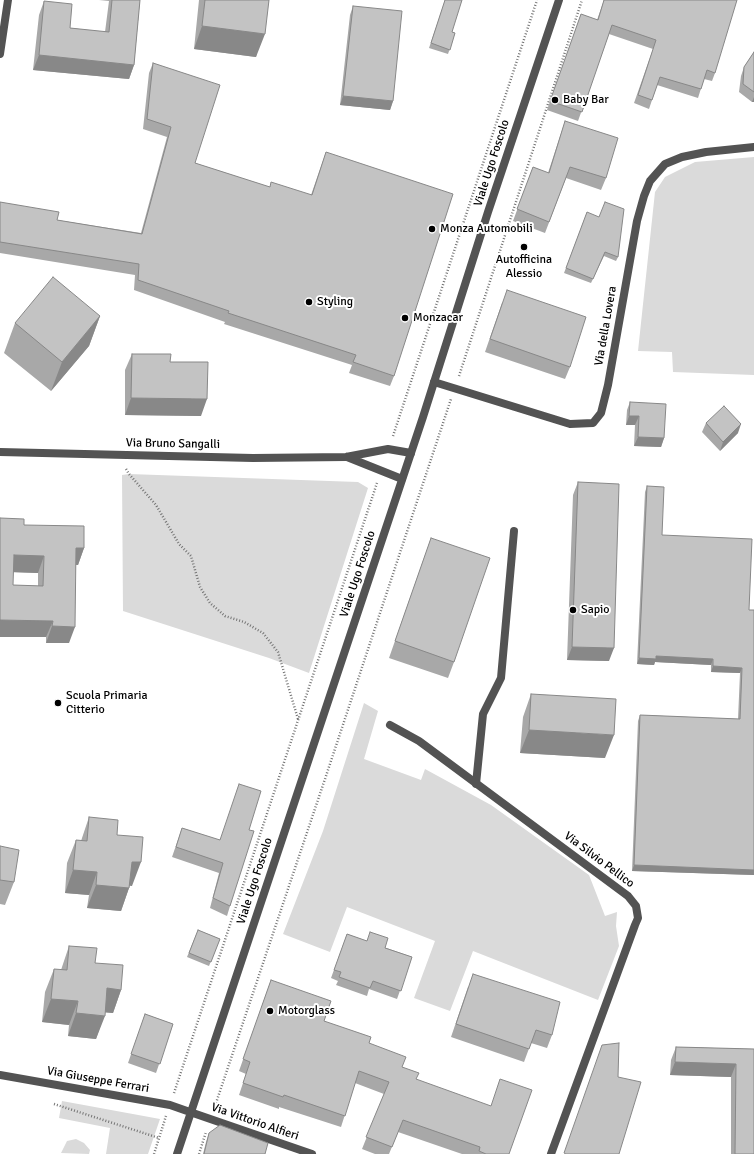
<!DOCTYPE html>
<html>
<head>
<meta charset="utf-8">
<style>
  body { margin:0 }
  canvas { display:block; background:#fff }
</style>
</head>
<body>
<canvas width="754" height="1154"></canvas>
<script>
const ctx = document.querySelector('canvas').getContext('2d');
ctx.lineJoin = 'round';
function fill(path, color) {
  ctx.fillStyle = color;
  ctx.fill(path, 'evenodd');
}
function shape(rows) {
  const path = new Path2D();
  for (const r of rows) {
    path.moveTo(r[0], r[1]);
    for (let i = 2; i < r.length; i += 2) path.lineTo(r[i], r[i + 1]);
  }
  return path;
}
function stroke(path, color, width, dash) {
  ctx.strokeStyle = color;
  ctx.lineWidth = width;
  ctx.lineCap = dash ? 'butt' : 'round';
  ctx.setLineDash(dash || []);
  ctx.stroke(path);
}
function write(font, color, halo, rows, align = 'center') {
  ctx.font = font + ' Signika,sans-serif';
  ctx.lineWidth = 4;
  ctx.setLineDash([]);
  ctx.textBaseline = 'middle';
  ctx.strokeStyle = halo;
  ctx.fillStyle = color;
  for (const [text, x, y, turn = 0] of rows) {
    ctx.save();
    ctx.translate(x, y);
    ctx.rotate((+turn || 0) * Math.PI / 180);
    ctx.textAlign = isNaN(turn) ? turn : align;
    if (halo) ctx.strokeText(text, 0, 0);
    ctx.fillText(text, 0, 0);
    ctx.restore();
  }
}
fill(shape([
  [754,157,754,375,673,372,672,352,638,351,655,192,665,177,695,162],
  [129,474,358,482,368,488,309,673,269,658,123,611,122,475],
  [364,703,378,711,364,759,421,780,425,769,491,805,589,875,605,916,617,912,616,926,619,946,598,1000,473,951,450,1011,414,998,435,941,347,907,330,952,283,934,323,831],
  [62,1101,160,1119,148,1154,106,1154,110,1128,59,1118],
  [76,1139,84,1143,90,1150,89,1154,61,1153,67,1141]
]), '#dadada');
stroke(shape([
  [459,376,582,0],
  [393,436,537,0],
  [126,469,129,474,156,505,179,544,191,556,200,587,210,603,225,616,244,622,263,633,278,652,298,719],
  [174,1093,377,483],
  [54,1104,159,1138],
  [215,1106,326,776,451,399],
  [154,1154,166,1116],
  [199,1154,206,1132]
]), '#757575', 2.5, [1, 2]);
stroke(shape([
  [476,784,483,714,501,678,514,531]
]), '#535353', 8);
stroke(shape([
  [0,54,8,0],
  [434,382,570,424,593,423,601,413,608,385,637,221,644,196,650,181,665,164,682,157,706,152,754,147],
  [0,452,253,458,346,457,388,449,411,453],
  [347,457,402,479],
  [390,725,419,741,628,896,636,906,638,918,635,925,551,1154],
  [190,1112,312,1154]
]), '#535353', 8);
stroke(shape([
  [0,1075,170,1105,190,1112],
  [177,1154,423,417,488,212,559,0]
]), '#535353', 8);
fill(shape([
  [99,0,140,0,134,65,129,79,33,70,39,15,44,1,70,28,105,32,109,1],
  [199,0,269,0,256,57,194,49],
  [445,0,452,32,455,33,448,54,429,48],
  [604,0,715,73,712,81,704,79,698,98,657,85,649,109,634,103,653,49,609,34,578,121,547,110,581,14,597,20],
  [353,6,393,101,390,110,340,105,350,15],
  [754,52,754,102,752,102,739,92,741,76,744,67],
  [153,63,195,163,269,187,311,195,326,152,394,376,390,386,349,373,352,365,224,324,225,322,134,290,135,275,0,253,0,202,57,220,141,233,167,137,143,129,149,73],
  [565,121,606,178,601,190,566,178,545,233,513,221,533,167,548,173],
  [587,212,618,257,616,261,604,256,591,283,564,273],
  [502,303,570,367,565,379,485,352],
  [100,316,89,346,51,391,4,353,15,323],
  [132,354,170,362,201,416,125,415,125,370],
  [630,402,664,438,661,447,634,446,635,425,626,425,627,410],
  [706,423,738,433,720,451,702,432],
  [578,482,609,661,567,660,573,495],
  [647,486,662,535,749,610,754,875,632,871,638,721,640,715,738,719,740,673,711,672,711,665,655,662,654,665,637,664,645,492],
  [0,518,24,525,84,548,78,565,76,565,69,643,46,643,46,637,0,637],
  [13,572,38,573,38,586,13,585],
  [431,538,454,662,448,678,389,658],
  [531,694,605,758,520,753,523,717],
  [89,817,117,835,132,886,130,885,121,911,87,908,89,895,65,893,67,863,76,840,81,841],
  [182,828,219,840,249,830,230,906,227,916,210,908,219,873,172,857],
  [0,846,14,882,5,905,0,904],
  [198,930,220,939,209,966,187,957],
  [347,934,412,957,397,999,369,989,367,996,336,985,338,981,331,978],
  [69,946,95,963,121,990,113,1013,105,1012,96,1039,68,1036,69,1025,42,1022,45,992,54,969,61,970],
  [271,980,324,1021,369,1043,402,1067,416,1079,509,1154,462,1154,398,1132,389,1154,375,1154,362,1149,384,1094,355,1083,341,1127,279,1107,279,1109,239,1095,246,1074,239,1071],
  [468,987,552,1035,547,1048,531,1043,524,1062,451,1037],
  [145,1014,173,1024,156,1073,128,1063],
  [676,1047,754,1049,754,1154,731,1154,731,1077,670,1075,671,1060],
  [209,1133,265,1154,203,1154,206,1142]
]), '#a8a8a8');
fill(shape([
  [202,26,265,34,256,57,194,49],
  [39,55,134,65,129,79,33,70],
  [343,96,393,101,390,110,340,105],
  [754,97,754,102,752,102],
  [100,316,89,346,51,391,62,362],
  [131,398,207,399,201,416,125,415],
  [629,416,639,416,635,425,626,425],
  [741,424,738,433,720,451,723,442],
  [638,437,664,438,661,447,634,446],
  [76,548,84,548,78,565,70,564],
  [14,555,44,556,38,573,8,572],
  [0,620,53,621,46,637,0,637],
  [52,626,75,627,69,643,46,643],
  [572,647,614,648,609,661,567,660],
  [656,656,713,659,711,665,655,662,654,665,637,664,639,658],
  [713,666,742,668,740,673,711,672],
  [529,730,614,735,605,758,520,753],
  [132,862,141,862,132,886,124,885],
  [634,865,754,870,754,875,632,871],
  [73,870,97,872,89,895,65,893],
  [96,885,129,888,121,911,87,908],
  [107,988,121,990,113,1013,99,1012],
  [51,999,78,1001,69,1025,42,1022],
  [76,1013,105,1016,96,1039,68,1036],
  [675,1062,736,1064,731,1077,670,1075]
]), '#888');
const building = shape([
  [112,0,140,0,134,65,39,55,44,1,72,4,70,28,109,32,112,0],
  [205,0,269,0,265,34,202,26,205,0],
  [445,0,462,0,452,32,455,33,450,50,431,43,445,0],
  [604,0,737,0,715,73,707,70,701,89,660,77,652,100,638,95,656,40,612,25,582,112,550,101,581,14,598,20,604,0],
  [353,6,402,11,393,101,343,96,353,6],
  [754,52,754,92,743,84,744,67,754,52],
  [153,63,220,85,195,163,270,187,271,182,312,195,326,152,453,194,394,376,353,362,356,355,228,313,229,311,138,280,139,264,0,242,0,202,59,212,57,220,142,234,171,127,147,119,153,63],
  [565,121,618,138,606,178,570,167,549,222,517,209,533,167,549,173,565,121],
  [605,202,624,209,618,257,605,252,593,279,566,268,587,212,599,217,605,202],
  [53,277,100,316,62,362,15,323,53,277],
  [507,290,586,317,570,367,490,339,507,290],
  [132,354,171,354,170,362,208,362,207,399,131,398,132,354],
  [630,402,666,404,664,438,638,437,639,416,629,416,630,402],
  [724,406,741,424,723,442,706,423,724,406],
  [578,482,619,484,614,648,572,647,578,482],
  [647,486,664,487,662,535,752,539,749,610,754,610,754,870,634,865,640,715,740,719,742,668,713,666,713,659,656,656,656,659,639,658,647,486],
  [0,518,24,519,24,525,84,526,84,548,76,548,75,627,52,626,53,621,0,620,0,518],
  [14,555,44,556,43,586,13,585,14,555],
  [431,538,490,558,454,662,395,641,431,538],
  [531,694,616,699,614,735,529,730,531,694],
  [239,784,261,791,249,830,254,831,230,906,213,898,223,863,176,847,182,828,220,840,239,784],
  [89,817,118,820,117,835,143,837,141,862,132,862,129,888,96,885,97,872,73,870,76,840,87,841,89,817],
  [0,846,19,850,14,882,0,880,0,846],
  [198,930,220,939,211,962,189,953,198,930],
  [370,932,388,938,385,948,412,957,401,991,373,981,370,988,339,977,341,972,334,970,347,934,367,941,370,932],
  [69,946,97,948,95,963,123,965,121,990,107,988,105,1016,76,1013,78,1001,51,999,54,969,67,970,69,946],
  [473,974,560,1002,552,1035,536,1030,529,1049,456,1024,473,974],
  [271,980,331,1001,324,1021,371,1037,369,1043,406,1057,402,1067,419,1073,416,1079,491,1106,500,1079,532,1090,509,1154,486,1154,479,1151,480,1147,403,1120,392,1147,366,1137,389,1082,359,1071,345,1116,284,1095,283,1097,243,1083,250,1062,243,1059,271,980],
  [145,1014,173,1024,160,1064,131,1054,145,1014],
  [619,1043,618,1077,641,1082,619,1154,566,1154,564,1153,602,1045,619,1043],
  [676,1047,754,1049,754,1154,735,1154,736,1064,675,1062,676,1047],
  [220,1125,268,1143,265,1154,204,1154,209,1133,220,1125]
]);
fill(building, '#c3c3c3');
stroke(building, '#888', 1);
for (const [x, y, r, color] of [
  [555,100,4,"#000"],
  [432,229,4,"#000"],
  [524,247,4,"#000"],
  [309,302,4,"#000"],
  [405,318,4,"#000"],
  [573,610,4,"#000"],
  [58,703,4,"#000"],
  [270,1011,4,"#000"]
]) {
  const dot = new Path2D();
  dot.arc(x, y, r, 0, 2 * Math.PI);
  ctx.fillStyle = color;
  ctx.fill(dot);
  stroke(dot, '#fff', 1.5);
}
write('12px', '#000', '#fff', [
  ["Baby Bar",563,100],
  ["Monza Automobili",440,229],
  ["Autofficina",524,260,"center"],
  ["Alessio",524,274,"center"],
  ["Styling",317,302],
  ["Monzacar",413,318],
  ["Sapio",581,610],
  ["Scuola Primaria",66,696],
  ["Citterio",66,710],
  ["Motorglass",278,1011]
], 'left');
write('12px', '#000', '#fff', [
  ["Viale Ugo Foscolo",492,163,-72],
  ["Via della Lovera",606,326,-80],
  ["Via Bruno Sangalli",173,444,1],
  ["Viale Ugo Foscolo",358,574,-72],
  ["Via Silvio Pellico",599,860,37],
  ["Viale Ugo Foscolo",255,881,-72],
  ["Via Giuseppe Ferrari",98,1080,10],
  ["Via Vittorio Alfieri",255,1122,19]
]);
</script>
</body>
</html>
